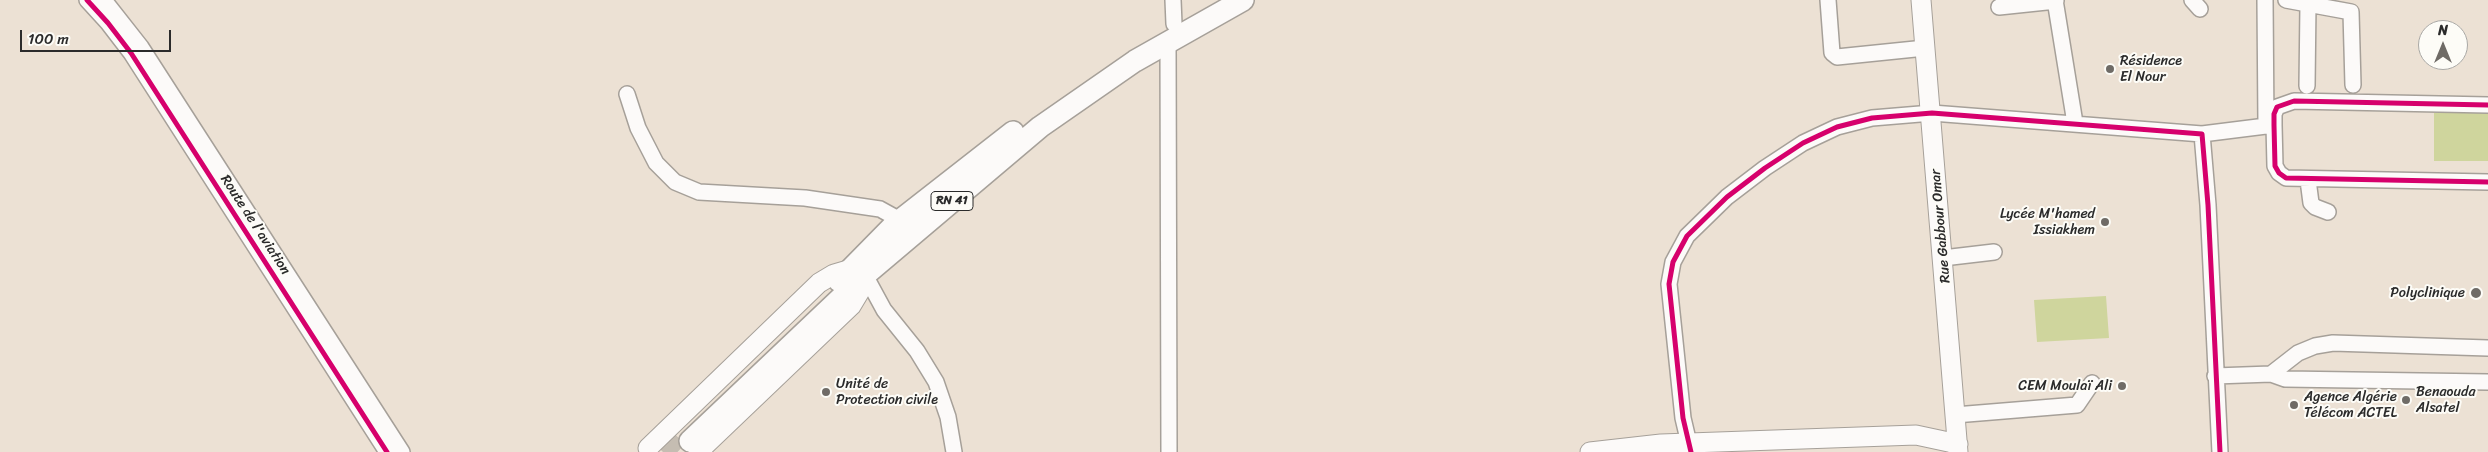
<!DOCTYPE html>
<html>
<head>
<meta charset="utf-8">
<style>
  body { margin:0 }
  #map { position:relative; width:2488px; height:452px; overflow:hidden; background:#ece1d4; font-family:Sriracha,sans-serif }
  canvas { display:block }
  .north { position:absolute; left:2418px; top:20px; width:50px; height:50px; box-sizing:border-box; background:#fdfcf7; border:1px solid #a9a8a5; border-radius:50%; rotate:0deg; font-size:14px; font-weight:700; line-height:20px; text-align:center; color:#2b2b2b }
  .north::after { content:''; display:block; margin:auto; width:18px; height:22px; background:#6f6b66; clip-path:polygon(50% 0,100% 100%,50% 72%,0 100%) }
  .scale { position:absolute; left:20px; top:30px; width:151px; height:22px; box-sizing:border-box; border:2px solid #2b2b2b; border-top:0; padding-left:6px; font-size:15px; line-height:18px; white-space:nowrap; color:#2b2b2b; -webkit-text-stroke:4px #fdfcf7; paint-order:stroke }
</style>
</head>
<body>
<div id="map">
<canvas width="2488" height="452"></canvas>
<div class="north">N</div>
<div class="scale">100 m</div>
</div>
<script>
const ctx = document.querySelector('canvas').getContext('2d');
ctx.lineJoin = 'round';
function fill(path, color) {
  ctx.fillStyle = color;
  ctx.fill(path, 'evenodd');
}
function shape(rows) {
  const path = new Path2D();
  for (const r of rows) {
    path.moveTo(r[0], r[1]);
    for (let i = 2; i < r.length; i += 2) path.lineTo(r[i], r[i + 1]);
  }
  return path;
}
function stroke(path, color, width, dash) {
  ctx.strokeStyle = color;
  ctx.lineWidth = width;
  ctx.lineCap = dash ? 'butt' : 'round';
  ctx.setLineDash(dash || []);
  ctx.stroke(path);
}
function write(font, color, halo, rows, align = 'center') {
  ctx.font = font + ' Sriracha,sans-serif';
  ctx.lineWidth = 4;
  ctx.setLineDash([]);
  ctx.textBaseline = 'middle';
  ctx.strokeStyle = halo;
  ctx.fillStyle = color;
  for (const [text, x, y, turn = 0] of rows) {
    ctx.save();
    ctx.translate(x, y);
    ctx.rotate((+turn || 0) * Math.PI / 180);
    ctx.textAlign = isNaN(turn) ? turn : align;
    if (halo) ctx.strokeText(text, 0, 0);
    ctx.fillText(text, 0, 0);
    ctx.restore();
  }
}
fill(shape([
  [2434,113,2488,113,2488,161,2434,161],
  [2106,296,2109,338,2037,342,2034,300]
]), '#cfd59d');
stroke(shape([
  [663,452,683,431]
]), '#c5bdb2', 21, [21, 11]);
const minor = shape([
  [87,0,108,23,131,53,387,452],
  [104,0,141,47,402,452],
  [1173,0,1174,24],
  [1828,0,1832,53,1837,57,1925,48],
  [2055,0,2075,123],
  [2192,0,2200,9],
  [2265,0,2266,126],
  [2286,0,2351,12,2353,85],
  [1999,7,2056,1],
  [1168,41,1169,452],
  [2307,86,2308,4],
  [627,94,638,128,656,163,675,182,699,192,805,198,880,209,900,220],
  [2488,105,2294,101,2277,107,2274,114,2274,125,2275,166,2279,173,2286,178,2488,182],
  [2202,134,2274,125],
  [2308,180,2311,203,2315,207,2328,212],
  [1943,258,1994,252],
  [865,275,884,310,917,351,936,382,948,417,954,452],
  [2271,374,2285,379,2488,382],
  [2215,376,2271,374,2298,353,2315,346,2333,343,2488,348],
  [1955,415,2077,405,2092,383],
  [1691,452,1683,418,1669,284,1673,262,1687,236,1727,197,1765,168,1803,143,1837,127,1872,118,1932,113,2202,134,2208,205,2220,452]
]);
const major = shape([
  [1921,0,1958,452],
  [648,448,819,283,834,274,851,269],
  [698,452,851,306,860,291,861,279],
  [1590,452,1661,444,1916,435,1958,444]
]);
const highway = shape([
  [839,281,894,225,1013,132],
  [690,441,865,275,1040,127,1135,61,1243,0]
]);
stroke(minor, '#a6a099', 18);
stroke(major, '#a6a099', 21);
stroke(highway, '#a6a099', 24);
stroke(minor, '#fcfaf9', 15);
stroke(major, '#fcfaf9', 19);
stroke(highway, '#fcfaf9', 21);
stroke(shape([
  [87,0,108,23,131,53,387,452],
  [2488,105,2294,101,2277,107,2274,114,2274,125,2275,166,2279,173,2286,178,2488,182],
  [1691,452,1683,418,1669,284,1673,262,1687,236,1727,197,1765,168,1803,143,1837,127,1872,118,1932,113,2202,134,2208,205,2220,452]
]), '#d6006c', 5);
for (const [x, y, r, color] of [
  [2110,69,5,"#6f6b66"],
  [2105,222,5,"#6f6b66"],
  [2476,293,6,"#6f6b66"],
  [2122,386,5,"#6f6b66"],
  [826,392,5,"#6f6b66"],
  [2406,400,5,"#6f6b66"],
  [2294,405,5,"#6f6b66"]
]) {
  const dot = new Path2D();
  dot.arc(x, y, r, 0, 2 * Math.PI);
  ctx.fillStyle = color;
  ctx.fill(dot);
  stroke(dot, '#fdfcf7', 2);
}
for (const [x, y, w] of [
  [952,201,42]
]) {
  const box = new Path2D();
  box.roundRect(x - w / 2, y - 9.5, w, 19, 4);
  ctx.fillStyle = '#fdfcf7';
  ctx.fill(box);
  stroke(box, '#2b2b2b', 1);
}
write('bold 12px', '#2b2b2b', null, [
  ["RN 41",952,201]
]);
write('14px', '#2b2b2b', '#fdfcf7', [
  ["Résidence",2120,61],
  ["El Nour",2120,77],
  ["Lycée M'hamed",2095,214,"right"],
  ["Issiakhem",2095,230,"right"],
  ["Polyclinique",2465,293,"right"],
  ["Unité de",836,384],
  ["Protection civile",836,400],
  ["CEM Moulaï Ali",2112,386,"right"],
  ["Benaouda",2416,392],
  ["Alsatel",2416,408],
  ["Agence Algérie",2304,397],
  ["Télécom ACTEL",2304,413]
], 'left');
write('14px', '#2b2b2b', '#fdfcf7', [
  ["Route de l'aviation",255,225,57],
  ["Rue Gabbour Omar",1941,226,-95]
]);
</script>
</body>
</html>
